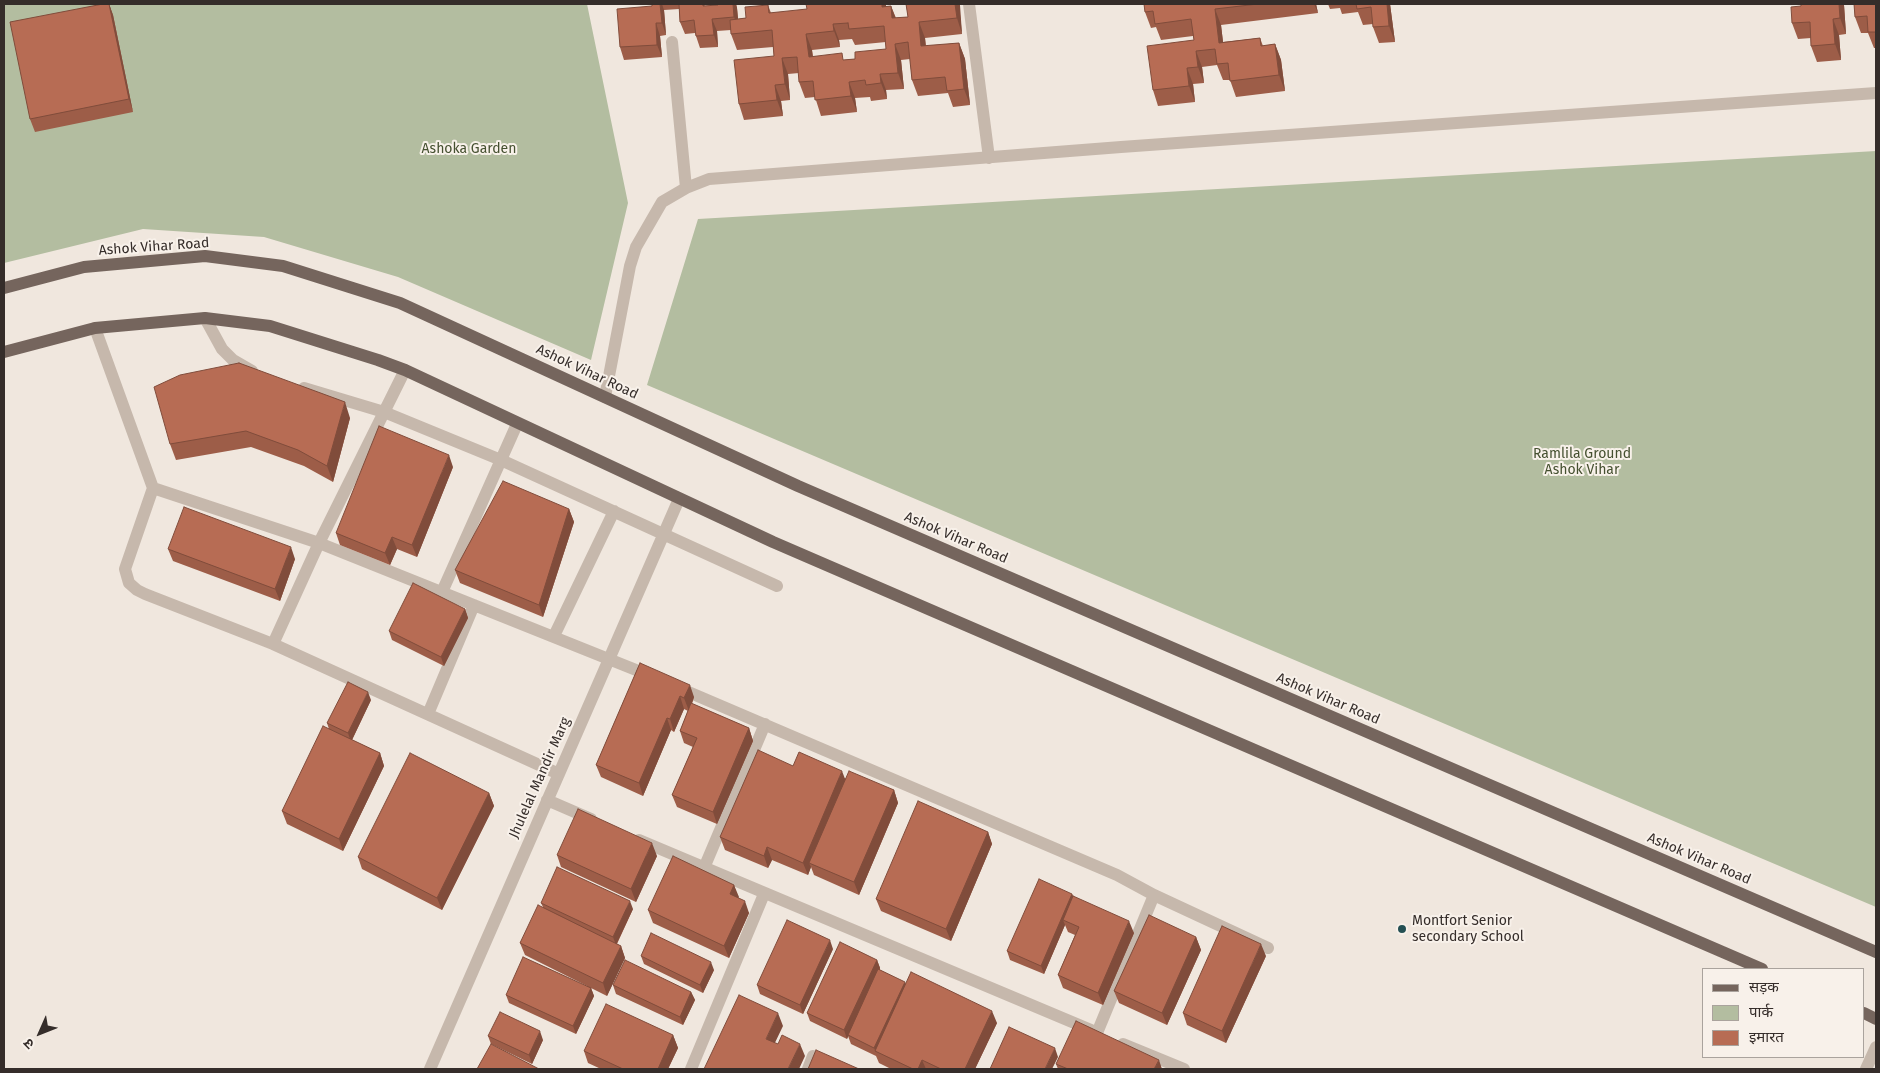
<!DOCTYPE html>
<html>
<head>
<meta charset="utf-8">
<style>
  body { margin:0 }
  #map { position:relative; width:1880px; height:1073px; overflow:hidden; background:#f0e7de; font-family:"Fira Sans","Noto Sans Devanagari",sans-serif }
  canvas { display:block }
  .frame { position:absolute; inset:0; border:5px solid #352d2a; pointer-events:none }
  .legend { position:absolute; left:1702px; top:968px; width:162px; height:90px; box-sizing:border-box; background:#f8f1ea; border:1px solid #aaa39d; margin:0; padding:6px 9px; list-style:none; font-size:15px; color:#352d2a }
  .legend li { display:flex; align-items:center; gap:10px; height:25px }
  .legend b { width:25px; border:1px solid #aaa39d }
  .north { position:absolute; left:15px; top:1008px; width:50px; height:50px; -webkit-text-stroke:4px #f8f1ea; paint-order:stroke; rotate:226deg; font-size:14px; font-weight:700; line-height:20px; text-align:center; color:#352d2a }
  .north::after { content:''; display:block; margin:auto; width:18px; height:22px; background:#352d2a; clip-path:polygon(50% 0,100% 100%,50% 72%,0 100%) }
</style>
</head>
<body>
<div id="map">
<canvas width="1880" height="1073"></canvas>
<div class="frame"></div>
<ul class="legend">
<li><b style="height:6px;background:#75655d"></b>सड़क</li>
<li><b style="height:14px;background:#b3bda0"></b>पार्क</li>
<li><b style="height:14px;background:#b76c54"></b>इमारत</li>
</ul>
<div class="north">उ</div>
</div>
<script>
const ctx = document.querySelector('canvas').getContext('2d');
ctx.lineJoin = 'round';
function fill(path, color) {
  ctx.fillStyle = color;
  ctx.fill(path, 'evenodd');
}
function shape(rows) {
  const path = new Path2D();
  for (const r of rows) {
    path.moveTo(r[0], r[1]);
    for (let i = 2; i < r.length; i += 2) path.lineTo(r[i], r[i + 1]);
  }
  return path;
}
function stroke(path, color, width, dash) {
  ctx.strokeStyle = color;
  ctx.lineWidth = width;
  ctx.lineCap = dash ? 'butt' : 'round';
  ctx.setLineDash(dash || []);
  ctx.stroke(path);
}
function write(font, color, halo, rows, align = 'center') {
  ctx.font = font + ' "Fira Sans",sans-serif';
  ctx.lineWidth = 4;
  ctx.setLineDash([]);
  ctx.textBaseline = 'middle';
  ctx.strokeStyle = halo;
  ctx.fillStyle = color;
  for (const [text, x, y, turn = 0] of rows) {
    ctx.save();
    ctx.translate(x, y);
    ctx.rotate((+turn || 0) * Math.PI / 180);
    ctx.textAlign = isNaN(turn) ? turn : align;
    if (halo) ctx.strokeText(text, 0, 0);
    ctx.fillText(text, 0, 0);
    ctx.restore();
  }
}
fill(shape([
  [4,4,587,4,628,203,591,360,398,277,264,237,143,229,4,263],
  [1876,151,1876,907,647,385,698,219]
]), '#b3bda0');
stroke(shape([
  [969,4,989,158],
  [672,42,686,188],
  [205,318,222,349,233,360,252,371],
  [95,328,153,488],
  [405,370,319,543,273,644,559,774],
  [304,388,384,412,501,460,777,586],
  [605,397,630,266,636,247,662,202,686,188,709,179,1121,147,1876,93],
  [442,592,517,424],
  [554,636,614,511],
  [273,644,145,594,137,590,129,583,125,569,153,488,319,543,651,676],
  [679,688,1117,875,1154,895,1268,948],
  [428,714,474,605],
  [547,800,591,819],
  [639,840,1091,1030],
  [704,868,765,724],
  [1097,1033,1154,895],
  [1123,1044,1184,1069],
  [430,1069,679,499],
  [691,1069,764,894],
  [808,1069,813,1056],
  [1866,1069,1876,1047]
]), '#c6b8ac', 12);
stroke(shape([
  [4,288,84,267,205,256,283,266,400,303,798,486,1876,952],
  [4,352,95,328,205,318,270,326,378,360,405,370,773,542,1762,969],
  [1864,1013,1876,1019]
]), '#75655d', 12);
fill(shape([
  [109,4,113,15,133,112,35,132,30,119],
  [652,4,704,4,705,6,718,5,717,4,736,4,737,8,738,19,746,18,768,5,771,13,891,6,896,18,908,17,906,4,959,4,962,34,925,38,926,46,959,43,965,59,970,105,953,107,948,93,918,96,912,80,910,59,901,60,904,89,886,90,887,99,871,101,870,97,855,98,857,112,821,116,815,97,805,98,799,82,799,73,788,74,790,100,781,101,783,116,744,120,739,104,774,56,773,47,737,50,731,34,731,30,717,31,718,47,700,48,695,33,685,34,680,22,679,9,664,10,666,35,660,36,662,57,624,60,620,47,652,6],
  [852,39,855,45,886,42,886,49,855,59,844,60,813,56,812,50,840,47,839,40],
  [1144,4,1316,4,1318,13,1221,25,1223,42,1260,38,1263,46,1275,44,1281,60,1285,91,1236,97,1230,80,1223,80,1217,65,1202,67,1204,83,1193,84,1195,102,1158,106,1153,90,1194,40,1193,36,1161,40,1156,27,1151,28,1145,12],
  [1328,4,1390,4,1395,42,1379,43,1373,27,1373,24,1363,25,1358,12,1342,14,1340,8,1330,9],
  [1801,4,1876,4,1876,48,1874,48,1868,33,1861,33,1855,17,1854,4,1844,5,1846,34,1839,35,1841,60,1817,62,1811,46,1811,38,1798,39,1792,23,1801,6],
  [239,363,350,418,333,482,304,466,251,447,176,460,170,444],
  [453,467,417,557,397,549,390,565,340,545,336,533],
  [569,509,574,522,543,617,460,583,455,570],
  [168,549,295,559,280,601,173,561],
  [465,609,468,618,444,666,392,640,389,631],
  [640,663,694,697,692,704,749,728,753,741,717,824,677,807,672,795,693,747,684,743,680,731,688,711,684,709,674,732,671,730,643,796,601,777,596,765],
  [371,700,352,740,380,753,384,766,343,851,287,824,282,811,329,729,327,723],
  [793,766,894,790,898,803,859,895,814,875,811,867,808,875,772,860,768,868,725,850,720,837],
  [489,793,494,806,442,910,362,869,358,857],
  [988,832,992,844,951,941,881,911,876,899],
  [557,855,657,856,636,902,561,867],
  [734,885,738,898,749,913,729,958,653,923,648,910],
  [1072,894,1073,896,1134,933,1103,1005,1063,988,1058,975,1075,935,1068,932,1065,925,1044,974,1010,960,1007,951],
  [541,903,633,909,617,944,621,946,625,958,607,996,591,988,594,996,576,1034,509,1003,506,995,587,986,525,955,520,943,543,907],
  [1196,937,1201,950,1167,1025,1119,1003,1114,991],
  [833,949,803,1014,760,994,757,985],
  [641,956,714,970,703,993,644,964],
  [1266,956,1226,1043,1187,1025,1183,1013],
  [877,960,880,968,880,970,906,984,997,1023,975,1069,891,1069,879,1063,876,1056,851,1044,848,1036,847,1039,810,1021,807,1013],
  [613,985,691,992,695,1000,683,1025,616,994],
  [673,1035,678,1048,668,1069,601,1069,588,1063,584,1051],
  [488,1036,543,1040,532,1064,491,1044],
  [1056,1064,1162,1069,1058,1069]
]), '#9d5d48');
fill(shape([
  [109,4,113,15,133,112,129,99],
  [660,4,662,4,664,10,666,35,662,23],
  [733,4,736,4,737,8,739,29,734,17],
  [882,4,886,4,886,6,888,23,882,7],
  [955,4,959,4,960,5,962,34,957,18],
  [1314,4,1316,4,1318,13],
  [1387,4,1390,4,1395,42,1389,26],
  [1839,4,1843,4,1844,5,1846,34,1840,18],
  [891,6,897,22,892,18],
  [1215,9,1221,25,1225,59,1219,43],
  [712,19,717,31,718,47,714,35],
  [1833,19,1839,35,1841,60,1835,44],
  [919,22,925,38,927,62,921,46],
  [656,23,660,36,662,57,657,45],
  [833,24,839,40,840,47,834,31],
  [806,34,812,50,814,73,809,57],
  [959,43,965,59,970,105,964,89],
  [895,44,901,60,904,89,898,73],
  [1275,44,1281,60,1285,91,1279,75],
  [1196,51,1202,67,1204,83,1198,67],
  [782,58,788,74,790,100,785,84],
  [1187,68,1193,84,1195,102,1189,86],
  [880,74,886,90,887,99,881,83],
  [849,82,855,98,857,112,851,96],
  [775,85,781,101,783,116,777,100],
  [345,402,350,418,333,482,327,466],
  [449,455,453,467,417,557,412,545],
  [569,509,574,522,543,617,539,605],
  [392,537,397,549,390,565,385,553],
  [291,547,295,559,280,601,275,589],
  [465,609,468,618,444,666,441,657],
  [690,685,694,697,689,711,684,698],
  [368,692,371,700,351,742,348,733],
  [680,696,684,709,674,732,670,719],
  [667,718,671,730,643,796,639,783],
  [749,728,753,741,717,824,713,812],
  [380,753,384,766,343,851,339,839],
  [842,771,847,784,809,863,811,867,808,875,803,863],
  [894,790,898,803,859,895,854,882],
  [489,793,494,806,442,910,437,898],
  [988,832,992,844,951,941,946,929],
  [652,843,657,856,636,902,631,889],
  [767,847,772,860,768,868,764,856],
  [734,885,739,897,734,906,730,894],
  [1072,894,1075,902,1063,920,1065,925,1044,974,1041,966],
  [630,901,633,909,616,945,613,937],
  [745,901,749,913,729,958,724,946],
  [1129,921,1134,933,1103,1005,1098,993],
  [1196,937,1201,950,1167,1025,1162,1013],
  [830,940,833,949,803,1014,800,1005],
  [1261,944,1266,956,1226,1043,1222,1031],
  [621,946,625,958,607,996,603,983],
  [877,960,880,968,847,1039,844,1030],
  [711,962,714,970,703,993,700,985],
  [905,982,908,990,876,1052,874,1048],
  [591,988,594,996,576,1034,573,1026],
  [691,992,695,1000,683,1025,680,1017],
  [992,1011,997,1023,975,1069,965,1069],
  [778,1013,783,1026,771,1051,766,1039],
  [540,1031,543,1040,532,1064,529,1055],
  [673,1035,678,1048,668,1069,658,1069],
  [800,1044,805,1056,799,1069,788,1069],
  [1055,1048,1058,1057,1052,1069,1045,1069],
  [922,1060,926,1069,918,1069],
  [1159,1060,1162,1069,1154,1069]
]), '#804c3b');
const building = shape([
  [103,4,109,4,129,99,30,119,10,22,103,4],
  [652,4,660,4,662,23,656,23,657,45,620,47,617,9,652,6,652,4],
  [679,4,703,4,703,6,718,5,717,4,733,4,734,17,712,19,714,35,696,36,694,20,680,22,679,4],
  [806,4,882,4,882,7,891,6,892,18,908,17,906,4,955,4,957,18,919,22,921,46,959,43,964,89,947,91,945,77,912,80,908,42,895,44,898,73,880,74,881,83,866,85,865,80,849,82,851,96,815,100,813,81,799,82,797,57,782,58,785,84,775,85,777,100,739,104,734,60,774,56,772,30,731,34,730,20,746,18,745,7,768,5,769,13,807,9,806,4],
  [848,23,849,29,884,26,886,49,855,52,855,59,843,60,842,53,809,57,806,34,834,31,833,24,848,23],
  [1144,4,1258,4,1215,9,1219,43,1260,38,1261,46,1275,44,1279,75,1230,81,1228,63,1217,64,1215,49,1196,51,1198,67,1187,68,1189,86,1153,90,1147,46,1194,40,1191,19,1155,24,1153,11,1145,12,1144,4],
  [1356,4,1387,4,1389,26,1373,27,1371,7,1357,9,1356,4],
  [1801,4,1839,4,1840,18,1833,19,1835,44,1811,46,1810,22,1792,23,1791,7,1801,6,1801,4],
  [1854,4,1876,4,1876,32,1868,32,1867,16,1855,17,1854,4],
  [239,363,345,402,327,466,298,450,246,431,170,444,154,387,180,375,239,363],
  [379,426,449,455,412,545,392,537,385,553,336,533,379,426],
  [503,481,569,509,539,605,455,570,503,481],
  [184,507,291,547,275,589,168,549,184,507],
  [413,583,465,609,441,657,389,631,413,583],
  [640,663,690,685,684,698,680,696,670,719,667,718,639,783,596,765,640,663],
  [348,682,368,692,348,733,327,723,348,682],
  [691,703,749,728,713,812,672,795,697,738,680,731,691,703],
  [323,726,380,753,339,839,282,811,323,726],
  [758,750,793,766,799,752,842,771,803,863,767,847,764,856,720,837,758,750],
  [410,753,489,793,437,898,358,857,410,753],
  [849,771,894,790,854,882,809,863,849,771],
  [918,801,988,832,946,929,876,899,918,801],
  [578,809,652,843,631,889,557,855,578,809],
  [673,856,734,885,730,894,745,901,724,946,648,910,673,856],
  [557,867,630,901,613,937,541,903,557,867],
  [1039,879,1072,894,1041,966,1007,951,1039,879],
  [1073,896,1129,921,1098,993,1058,975,1079,927,1063,920,1073,896],
  [538,905,621,946,603,983,520,943,538,905],
  [1149,915,1196,937,1162,1013,1114,991,1149,915],
  [787,920,830,940,800,1005,757,985,787,920],
  [1222,926,1261,944,1222,1031,1183,1013,1222,926],
  [651,933,711,962,700,985,641,956,651,933],
  [840,942,877,960,844,1030,807,1013,840,942],
  [523,957,591,988,573,1026,506,995,523,957],
  [625,960,691,992,680,1017,613,985,625,960],
  [878,969,905,982,874,1048,848,1035,878,969],
  [911,972,992,1011,965,1069,941,1069,922,1060,918,1069,913,1069,875,1051,911,972],
  [739,995,778,1013,766,1039,778,1044,782,1035,800,1044,788,1069,704,1069,739,995],
  [606,1004,673,1035,658,1069,623,1069,584,1051,606,1004],
  [500,1012,540,1031,529,1055,488,1036,500,1012],
  [1076,1021,1159,1060,1154,1069,1068,1069,1056,1064,1076,1021],
  [1009,1027,1055,1048,1045,1069,990,1069,1009,1027],
  [491,1044,539,1069,477,1069,491,1044],
  [816,1050,859,1069,808,1069,816,1050]
]);
fill(building, '#b76c54');
stroke(building, '#804c3b', 1);
for (const [x, y, r, color] of [
  [1402,929,5,"#244f52"]
]) {
  const dot = new Path2D();
  dot.arc(x, y, r, 0, 2 * Math.PI);
  ctx.fillStyle = color;
  ctx.fill(dot);
  stroke(dot, '#f8f1ea', 2);
}
write('14px', '#455030', '#f8f1ea', [
  ["Ashoka Garden",469,149],
  ["Ramlila Ground",1582,454],
  ["Ashok Vihar",1582,470]
]);
write('14px', '#352d2a', '#f8f1ea', [
  ["Ashok Vihar Road",154,247,-4],
  ["Ashok Vihar Road",587,372,25],
  ["Ashok Vihar Road",956,538,23],
  ["Ashok Vihar Road",1328,699,23],
  ["Jhulelal Mandir Marg",540,778,-66],
  ["Ashok Vihar Road",1699,859,23]
]);
write('14px', '#352d2a', '#f8f1ea', [
  ["Montfort Senior",1412,921],
  ["secondary School",1412,937]
], 'left');
</script>
</body>
</html>
